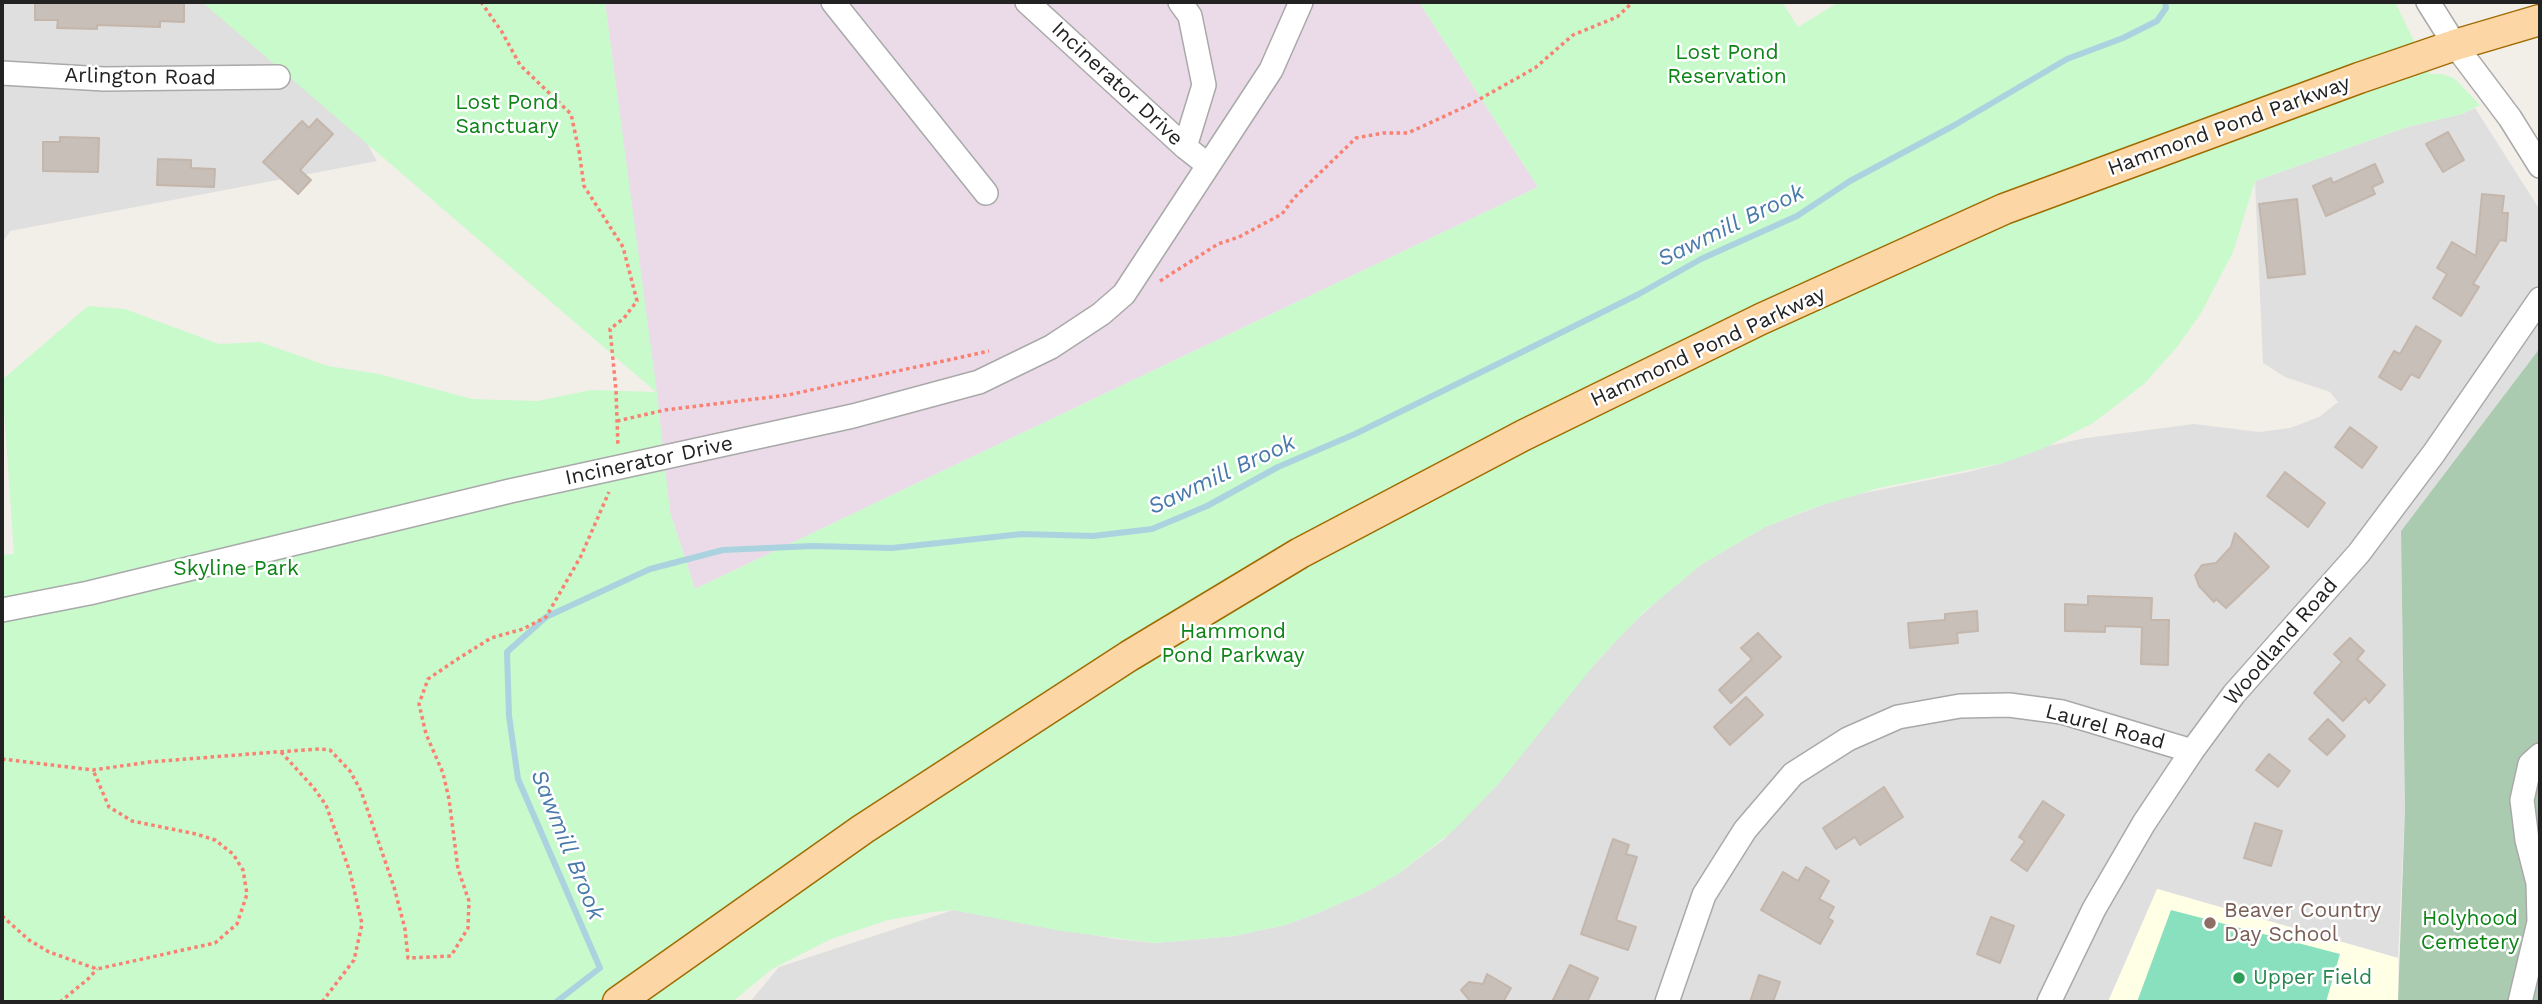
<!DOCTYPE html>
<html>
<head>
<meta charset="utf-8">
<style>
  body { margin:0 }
  #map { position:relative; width:2542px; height:1004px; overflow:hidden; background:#f2efe9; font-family:"Work Sans",sans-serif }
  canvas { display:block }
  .frame { position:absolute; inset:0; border:4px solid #222; pointer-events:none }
</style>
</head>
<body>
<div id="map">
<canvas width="2542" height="1004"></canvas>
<div class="frame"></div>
</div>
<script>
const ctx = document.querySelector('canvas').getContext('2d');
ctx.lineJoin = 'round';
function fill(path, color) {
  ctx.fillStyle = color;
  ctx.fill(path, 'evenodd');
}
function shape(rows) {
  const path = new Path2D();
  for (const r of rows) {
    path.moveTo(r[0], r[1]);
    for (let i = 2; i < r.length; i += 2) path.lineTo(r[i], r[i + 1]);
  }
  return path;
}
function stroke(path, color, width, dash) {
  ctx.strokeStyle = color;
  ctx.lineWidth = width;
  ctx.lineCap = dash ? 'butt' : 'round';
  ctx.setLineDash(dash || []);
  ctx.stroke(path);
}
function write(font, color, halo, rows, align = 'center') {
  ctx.font = font + ' "Work Sans",sans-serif';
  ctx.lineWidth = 5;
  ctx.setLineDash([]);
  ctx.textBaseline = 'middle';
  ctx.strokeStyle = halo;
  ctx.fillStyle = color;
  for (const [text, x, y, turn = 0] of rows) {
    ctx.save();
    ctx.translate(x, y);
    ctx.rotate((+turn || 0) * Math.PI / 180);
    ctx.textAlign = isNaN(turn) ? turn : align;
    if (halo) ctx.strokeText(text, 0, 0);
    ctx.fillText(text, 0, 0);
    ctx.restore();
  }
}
fill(shape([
  [2,2,288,2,377,161,10,231,2,244],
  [2475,108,2540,210,2540,348,2401,531,2405,810,2398,958,2158,889,2108,1002,750,1002,779,967,953,910,1116,939,1155,943,1234,936,1285,925,1313,915,1364,893,1398,874,1443,840,1499,783,1583,677,1626,630,1659,599,1702,564,1765,527,1840,498,1968,472,2003,463,2033,449,2086,438,2194,424,2259,432,2290,428,2319,417,2338,402,2330,392,2285,377,2263,363,2255,181,2407,127,2462,114]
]), '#e0dfdf');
fill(shape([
  [605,2,1419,2,1538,187,695,589,670,512]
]), '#ebdbe8');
fill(shape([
  [2157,889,2398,958,2398,1002,2108,1002]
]), '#ffffe5');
fill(shape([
  [2540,348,2540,1002,2398,1002,2405,810,2401,531]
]), '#aacbaf');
fill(shape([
  [202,2,605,2,657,393,670,512,695,589,1538,187,1419,2,1782,2,1798,27,1839,2,2395,2,2430,74,2442,74,2454,78,2480,105,2462,114,2407,127,2255,181,2233,252,2201,313,2177,347,2144,384,2093,423,2042,449,2003,463,1879,488,1810,509,1765,527,1702,564,1644,612,1598,660,1499,783,1454,830,1398,874,1364,893,1313,915,1285,925,1234,936,1155,943,1061,931,953,910,933,912,888,920,831,939,772,969,732,1002,2,1002,2,555,14,554,2,380,88,306,125,309,219,344,260,342,328,366,379,374,472,399,538,401,591,390,656,392]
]), '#c8facc');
fill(shape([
  [2171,910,2340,954,2326,1002,2137,1002]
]), '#88e0be');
stroke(shape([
  [556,1002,600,968,518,779,509,716,507,652,546,617,650,569,723,550,813,546,892,548,1022,534,1093,536,1152,529,1207,506,1278,467,1355,434,1520,353,1639,294,1701,259,1797,216,1850,181,1953,126,2067,59,2123,38,2157,21,2166,8,2165,2]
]), '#aad3df', 6);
const building = shape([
  [35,2,184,2,184,22,160,21,160,27,97,25,97,29,57,28,58,20,35,20,35,2],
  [317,119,333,134,300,170,311,180,298,194,263,162,302,121,309,128,317,119],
  [2448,132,2464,160,2443,172,2426,144,2448,132],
  [60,137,99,138,98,172,43,171,43,142,60,142,60,137],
  [158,159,191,160,191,168,215,169,214,187,157,185,158,159],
  [2375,164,2383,182,2372,187,2375,194,2326,216,2313,186,2331,178,2333,183,2375,164],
  [2482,194,2504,196,2502,213,2508,213,2506,241,2500,240,2473,284,2479,287,2461,316,2433,298,2447,274,2437,268,2452,242,2476,256,2482,194],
  [2297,199,2305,274,2268,278,2259,204,2297,199],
  [2416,326,2441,341,2419,378,2411,374,2401,390,2379,377,2394,351,2400,354,2416,326],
  [2350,427,2377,447,2362,468,2335,447,2350,427],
  [2285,472,2325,503,2308,527,2267,496,2285,472],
  [2235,533,2269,567,2226,608,2216,599,2214,602,2199,586,2195,575,2202,565,2216,563,2231,547,2235,533],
  [2088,596,2152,598,2151,620,2169,620,2168,665,2141,664,2142,627,2105,626,2105,632,2065,631,2065,604,2088,605,2088,596],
  [1977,611,1978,631,1957,633,1958,643,1910,648,1908,623,1945,620,1945,614,1977,611],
  [1758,633,1781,657,1731,703,1719,690,1752,659,1741,648,1758,633],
  [2350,638,2364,651,2357,659,2385,685,2369,703,2365,698,2343,721,2314,693,2342,662,2334,654,2350,638],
  [1746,697,1763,715,1730,745,1714,727,1746,697],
  [2328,719,2345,736,2327,755,2309,739,2328,719],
  [2269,754,2290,771,2278,787,2256,770,2269,754],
  [1884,787,1903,817,1860,845,1855,837,1836,849,1823,828,1884,787],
  [2043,801,2064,815,2027,871,2011,860,2025,841,2019,837,2043,801],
  [2255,823,2282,831,2271,866,2244,858,2255,823],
  [1613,839,1629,845,1626,854,1637,857,1616,920,1636,927,1628,950,1581,934,1613,839],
  [1806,867,1829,881,1819,899,1834,907,1828,918,1833,921,1820,944,1761,910,1783,872,1798,881,1806,867],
  [1991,917,2014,926,2000,963,1977,954,1991,917],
  [1570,965,1598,978,1587,1002,1552,1002,1570,965],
  [1487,974,1511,988,1503,1002,1471,1002,1461,990,1469,982,1483,984,1487,974],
  [1759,975,1780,982,1773,1002,1750,1002,1759,975]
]);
fill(building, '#c7bfb8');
stroke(building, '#c4b6ab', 2);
const minor = shape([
  [833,2,986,193],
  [1027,2,1185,147,1208,165],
  [1180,2,1190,16,1204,85,1185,147],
  [2428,2,2455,45,2510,118,2540,166],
  [2,73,104,79,278,77],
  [2,610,89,593,510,491,853,416,979,382,1051,347,1101,314,1124,294,1271,70,1301,2],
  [1667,1002,1704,895,1745,830,1793,774,1848,739,1898,717,1960,706,2009,705,2062,712,2192,751],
  [2049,1002,2094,909,2144,823,2192,751,2234,694,2359,553,2434,453,2540,299],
  [2520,1002,2539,922,2538,883,2527,840,2522,800,2530,764,2540,755]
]);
const major = shape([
  [618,1002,863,829,1129,656,1300,553,1524,435,1761,319,2004,209,2359,78,2455,45,2540,20]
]);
stroke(minor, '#a9a9a9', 26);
stroke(major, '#a06b00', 33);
stroke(shape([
  [481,2,502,32,520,65,571,114,579,151,584,186,623,247,637,301,624,318,610,329,616,391,618,447],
  [1160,281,1218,244,1239,237,1282,214,1294,198,1356,138,1383,133,1408,133,1471,104,1535,68,1573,35,1617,17,1633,2],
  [617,421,665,410,788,395,989,351],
  [281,752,313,787,326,805,350,872,362,924,354,960,322,1002],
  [2,759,93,770,149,762,275,752,320,749,330,750,350,771,361,791,394,887,405,929,408,958,451,956,468,928,469,901,458,869,449,799,443,773,426,734,419,704,428,679,456,660,491,638,523,629,546,617,581,556,609,492],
  [2,916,29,940,49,952,97,969,215,943,237,924,247,894,243,870,233,854,215,840,196,834,132,821,119,813,109,807,93,770],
  [60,1002,88,979,97,969]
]), '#fa8072', 3.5, [3.5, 3.5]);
stroke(minor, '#fff', 23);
stroke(major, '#fcd6a4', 30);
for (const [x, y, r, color] of [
  [2210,923,7,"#8d6e63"],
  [2239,978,7,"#2e9e5b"]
]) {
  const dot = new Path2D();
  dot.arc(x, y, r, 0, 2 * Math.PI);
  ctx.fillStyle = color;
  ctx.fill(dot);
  stroke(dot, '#fff', 2.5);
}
write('21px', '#0c8416', '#fff', [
  ["Lost Pond",1727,53],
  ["Reservation",1727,77],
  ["Lost Pond",507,103],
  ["Sanctuary",507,127],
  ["Skyline Park",236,569],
  ["Hammond",1233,632],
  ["Pond Parkway",1233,656],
  ["Holyhood",2470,919],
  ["Cemetery",2470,943]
]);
write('21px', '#222', '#fff', [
  ["Arlington Road",140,77,1],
  ["Incinerator Drive",1117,84,43],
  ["Hammond Pond Parkway",2229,126,-20],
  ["Hammond Pond Parkway",1708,347,-25],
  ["Incinerator Drive",649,461,-12],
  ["Woodland Road",2281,642,-49],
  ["Laurel Road",2105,727,15]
]);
write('21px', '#785e54', '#fff', [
  ["Beaver Country",2224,911],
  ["Day School",2224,935]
], 'left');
write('21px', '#27864d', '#fff', [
  ["Upper Field",2253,978]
], 'left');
write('italic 23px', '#4a7aab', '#fff', [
  ["Sawmill Brook",1731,226,-26],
  ["Sawmill Brook",1222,475,-25],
  ["Sawmill Brook",567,845,68]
]);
</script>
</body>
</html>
